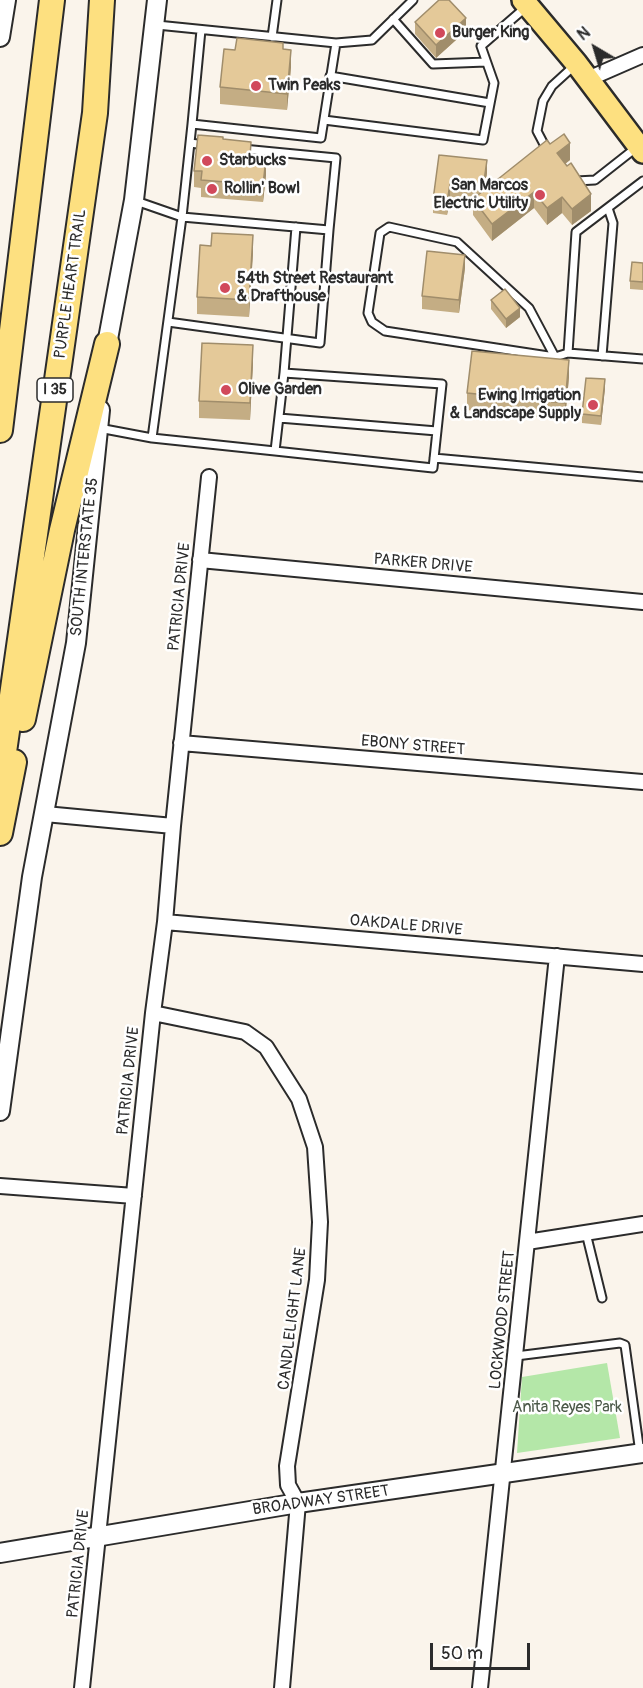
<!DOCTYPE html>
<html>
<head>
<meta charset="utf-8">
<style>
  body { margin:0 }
  #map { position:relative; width:643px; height:1688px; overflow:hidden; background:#faf4eb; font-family:Pangolin,sans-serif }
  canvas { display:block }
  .north { position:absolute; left:565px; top:18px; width:60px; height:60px; -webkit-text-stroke:4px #fff; paint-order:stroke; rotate:322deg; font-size:16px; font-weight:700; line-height:24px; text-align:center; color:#2b2b2b }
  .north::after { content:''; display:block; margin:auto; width:21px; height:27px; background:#2b2b2b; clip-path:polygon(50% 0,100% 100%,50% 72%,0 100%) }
  .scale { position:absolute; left:430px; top:1643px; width:100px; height:27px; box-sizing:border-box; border:3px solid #2b2b2b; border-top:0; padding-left:8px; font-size:18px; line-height:21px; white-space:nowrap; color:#2b2b2b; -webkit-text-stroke:4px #fff; paint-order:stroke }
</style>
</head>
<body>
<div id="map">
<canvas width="643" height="1688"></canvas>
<div class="north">N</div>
<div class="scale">50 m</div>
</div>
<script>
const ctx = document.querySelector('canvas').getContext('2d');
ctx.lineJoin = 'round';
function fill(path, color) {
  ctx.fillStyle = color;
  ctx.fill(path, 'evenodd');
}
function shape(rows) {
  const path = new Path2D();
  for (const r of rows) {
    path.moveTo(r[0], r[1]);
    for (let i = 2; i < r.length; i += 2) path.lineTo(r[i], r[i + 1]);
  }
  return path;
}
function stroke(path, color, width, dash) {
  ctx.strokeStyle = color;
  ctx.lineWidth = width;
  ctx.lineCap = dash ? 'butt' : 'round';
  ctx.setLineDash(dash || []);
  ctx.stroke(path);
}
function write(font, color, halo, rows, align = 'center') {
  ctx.font = font + ' Pangolin,sans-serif';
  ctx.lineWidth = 5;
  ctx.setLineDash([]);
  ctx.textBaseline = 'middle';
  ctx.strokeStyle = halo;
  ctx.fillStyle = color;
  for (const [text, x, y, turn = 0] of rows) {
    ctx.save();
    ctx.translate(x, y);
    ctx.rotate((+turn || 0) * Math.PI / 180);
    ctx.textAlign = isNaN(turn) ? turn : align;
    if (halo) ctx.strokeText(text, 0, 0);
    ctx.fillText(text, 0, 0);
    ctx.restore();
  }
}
fill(shape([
  [607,1363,620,1438,517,1453,522,1377]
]), '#b4e7a8');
const lane = shape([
  [393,19,433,64,486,62],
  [157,25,336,43,321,138,192,124,201,30],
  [272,37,277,0],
  [336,43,372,40,413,0],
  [330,76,490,103],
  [324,120,483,140,494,83,481,46,526,7],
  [190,143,205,145],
  [548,152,537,131,543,101,552,86,575,65],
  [576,181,595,180,637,147],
  [136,201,182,217,192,124],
  [168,322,320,343,329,230],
  [568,353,576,232,643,181],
  [602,356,613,223,608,208],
  [555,357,529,308,457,242,389,227,380,233,368,313,372,322,385,331,555,357,568,353,643,359],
  [284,373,296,227],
  [279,418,437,431],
  [99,428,152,438,182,217,329,230,336,158,243,149],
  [152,438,275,451,433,468,442,384,284,373,275,451],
  [434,458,643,477],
  [586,1233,602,1298],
  [516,1356,620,1343,625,1345,640,1453]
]);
const street = shape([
  [588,79,643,55],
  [200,560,643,602],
  [181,743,643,782],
  [45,814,173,826],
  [165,922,643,964],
  [153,1013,245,1032,266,1047,299,1099,315,1147,320,1222,317,1280,287,1466,288,1485,298,1503,282,1688],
  [0,1186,134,1196],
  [527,1242,643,1224],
  [82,1688,153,1013,165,922,173,826,209,477],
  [480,1688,557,956]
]);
const secondary = shape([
  [0,37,6,0],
  [105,355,134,200,157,0],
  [0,1111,32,877,76,643,100,410],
  [0,1553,298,1503,643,1453]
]);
const primary = shape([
  [523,0,576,63,643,152]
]);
const highway = shape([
  [0,430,52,0],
  [23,719,62,530,107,344],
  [0,780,95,113,102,0],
  [0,833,14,762]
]);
stroke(lane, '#2b2b2b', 11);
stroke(street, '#2b2b2b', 18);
stroke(secondary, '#2b2b2b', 22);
stroke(primary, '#2b2b2b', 26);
stroke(highway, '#2b2b2b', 28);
stroke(lane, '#fff', 7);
stroke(street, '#fff', 14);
stroke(secondary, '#fff', 18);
stroke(primary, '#fde080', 21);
stroke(highway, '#fde080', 24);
fill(shape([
  [415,22,466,31,436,58,415,34],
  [283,49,291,67,287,110,220,104,220,87,235,50],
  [223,139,251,157,266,175,263,202,201,197,201,188,194,187,194,171],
  [550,144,570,160,565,164,591,211,572,225,562,213,547,225,534,208,492,241,473,215,473,199,450,197,447,215,433,213,433,200,439,155,487,173,485,189],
  [253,252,249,317,197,314,197,297],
  [643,263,643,290,630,289,630,281],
  [465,268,459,313,422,309,422,296],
  [491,300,520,317,506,328,491,309],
  [253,362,250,420,199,418,199,401],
  [569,377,565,420,467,410,467,393],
  [605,388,601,425,582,423,582,414]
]), '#c4ad84');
fill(shape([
  [466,18,466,31,436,58,436,45],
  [291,50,291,67,287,110,287,94],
  [570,143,570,160,557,170,557,153],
  [266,158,266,175,263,202,263,185],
  [487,160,487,173,483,201,483,188],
  [450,184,450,197,447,215,447,202],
  [534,192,534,208,492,241,492,224],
  [591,194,591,211,572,225,572,209],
  [562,197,562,213,547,225,547,208],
  [253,235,253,252,249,317,249,300],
  [465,255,465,268,459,313,459,300],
  [520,308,520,317,506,328,506,319],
  [253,345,253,362,250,420,250,403],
  [569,360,569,377,565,420,565,403],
  [605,379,605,388,601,425,601,416]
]), '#a08d6b');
const building = shape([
  [439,0,449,0,466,18,436,45,415,22,439,0],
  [237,38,283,43,283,49,291,50,287,94,220,87,224,49,235,50,237,38],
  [564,134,570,143,557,153,567,166,571,163,591,194,572,209,562,197,547,208,534,192,492,224,473,199,547,140,550,144,564,134],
  [198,135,223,137,223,139,251,142,250,157,266,158,263,185,201,180,202,171,194,171,198,135],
  [439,155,487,160,483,188,450,184,447,202,433,200,439,155],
  [212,233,253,235,249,300,197,297,200,245,211,246,212,233],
  [427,251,465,255,459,300,422,296,427,251],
  [632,262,643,263,643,282,630,281,632,262],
  [505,289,520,308,506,319,491,300,505,289],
  [202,343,253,345,250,403,199,401,202,343],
  [472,351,569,360,565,403,467,393,472,351],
  [586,378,605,379,601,416,582,414,586,378]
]);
fill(building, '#e4c999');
stroke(building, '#a08d6b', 1.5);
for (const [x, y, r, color] of [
  [440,33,6,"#d1495b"],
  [256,86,6,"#d1495b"],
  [207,161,6,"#d1495b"],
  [212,189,6,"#d1495b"],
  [540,195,6,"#d1495b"],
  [225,288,6,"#d1495b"],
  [226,390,6,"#d1495b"],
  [593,405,6,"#d1495b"]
]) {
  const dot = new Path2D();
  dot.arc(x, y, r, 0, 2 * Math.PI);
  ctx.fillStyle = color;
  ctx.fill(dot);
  stroke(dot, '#fff', 2);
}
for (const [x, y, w] of [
  [55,390,36]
]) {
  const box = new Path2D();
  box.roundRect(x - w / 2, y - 12, w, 24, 4.5);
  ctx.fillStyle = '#fff';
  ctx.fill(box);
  stroke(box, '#2b2b2b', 1.5);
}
write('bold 15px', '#2b2b2b', null, [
  ["I 35",55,390]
]);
write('bold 16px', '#2b2b2b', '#fff', [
  ["Burger King",452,33],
  ["Twin Peaks",268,86],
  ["Starbucks",219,161],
  ["San Marcos",528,186,"right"],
  ["Electric Utility",528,204,"right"],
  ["Rollin' Bowl",224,189],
  ["54th Street Restaurant",237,279],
  ["& Drafthouse",237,297],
  ["Olive Garden",238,390],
  ["Ewing Irrigation",581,396,"right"],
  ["& Landscape Supply",581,414,"right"]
], 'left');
write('16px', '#2b2b2b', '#fff', [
  ["PURPLE HEART TRAIL",71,284,-82],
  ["SOUTH INTERSTATE 35",85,557,-84],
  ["PARKER DRIVE",423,564,5],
  ["PATRICIA DRIVE",180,597,-84],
  ["EBONY STREET",413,746,5],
  ["OAKDALE DRIVE",406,926,5],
  ["PATRICIA DRIVE",129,1081,-84],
  ["CANDLELIGHT LANE",293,1319,-83],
  ["LOCKWOOD STREET",503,1320,-84],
  ["BROADWAY STREET",321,1501,-8],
  ["PATRICIA DRIVE",79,1564,-84]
]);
write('16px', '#4d5a4a', '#fff', [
  ["Anita Reyes Park",567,1408]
]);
</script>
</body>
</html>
